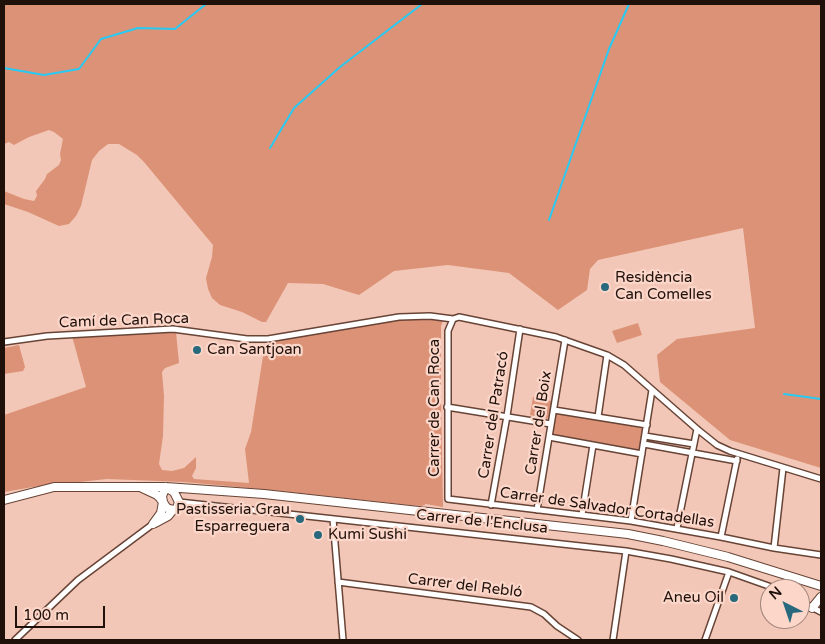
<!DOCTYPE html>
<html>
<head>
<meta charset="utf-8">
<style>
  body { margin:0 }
  #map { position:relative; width:825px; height:644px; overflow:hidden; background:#f3c7b7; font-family:"Varela Round",sans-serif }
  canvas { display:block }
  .frame { position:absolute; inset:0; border:5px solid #1f100a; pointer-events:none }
  .north { position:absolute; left:760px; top:579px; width:50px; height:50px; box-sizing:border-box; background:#fbd6c9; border:1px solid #a3877d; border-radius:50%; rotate:319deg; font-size:14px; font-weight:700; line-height:20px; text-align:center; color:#1f100a }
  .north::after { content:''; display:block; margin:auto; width:18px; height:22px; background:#28697d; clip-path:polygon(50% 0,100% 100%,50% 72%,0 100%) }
  .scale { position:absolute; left:15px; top:606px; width:90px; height:22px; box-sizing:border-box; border:2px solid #1f100a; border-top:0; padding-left:6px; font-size:15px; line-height:18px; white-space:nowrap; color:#1f100a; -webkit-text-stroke:4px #fbd6c9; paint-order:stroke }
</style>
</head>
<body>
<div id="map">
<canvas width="825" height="644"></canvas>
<div class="frame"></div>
<div class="north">N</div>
<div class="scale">100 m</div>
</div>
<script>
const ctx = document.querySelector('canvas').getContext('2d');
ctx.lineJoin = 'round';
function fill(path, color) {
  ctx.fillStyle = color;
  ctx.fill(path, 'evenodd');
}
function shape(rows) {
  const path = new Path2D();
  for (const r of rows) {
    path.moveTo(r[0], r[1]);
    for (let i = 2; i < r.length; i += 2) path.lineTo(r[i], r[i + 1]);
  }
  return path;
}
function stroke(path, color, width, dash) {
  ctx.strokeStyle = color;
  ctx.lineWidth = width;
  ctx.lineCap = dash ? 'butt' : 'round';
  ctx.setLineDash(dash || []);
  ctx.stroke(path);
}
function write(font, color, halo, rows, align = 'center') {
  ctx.font = font + ' "Varela Round",sans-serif';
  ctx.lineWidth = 4.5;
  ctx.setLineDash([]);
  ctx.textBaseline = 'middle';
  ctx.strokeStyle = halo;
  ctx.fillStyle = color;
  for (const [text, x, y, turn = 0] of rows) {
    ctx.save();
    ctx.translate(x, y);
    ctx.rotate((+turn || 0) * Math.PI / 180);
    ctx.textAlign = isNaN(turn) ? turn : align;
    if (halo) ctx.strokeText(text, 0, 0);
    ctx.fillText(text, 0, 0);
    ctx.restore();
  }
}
fill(shape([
  [4,4,821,4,821,468,730,440,660,382,657,355,677,339,755,328,743,228,598,260,590,269,587,290,558,310,509,273,448,265,394,271,359,295,323,284,288,283,266,322,262,322,242,312,220,305,212,298,208,289,206,278,212,257,213,245,144,162,137,155,119,144,108,144,99,151,92,160,81,206,76,216,69,224,59,226,28,212,4,204,4,191,24,199,34,201,37,196,36,191,45,179,47,174,59,165,61,160,60,154,63,139,54,132,49,130,29,137,14,145,9,142,4,144],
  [415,318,441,318,443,321,441,326,441,394,438,395,438,400,441,400,443,507,426,504,422,506,399,504,281,491,184,482,107,479,33,487,4,492,4,415,86,387,72,336,83,337,176,332,179,363,165,368,162,372,164,396,163,436,159,464,162,470,172,471,184,468,196,457,196,468,192,476,194,479,249,483,245,449,251,432,264,350,269,341,401,319],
  [638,323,642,335,617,343,612,331],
  [19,345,25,367,23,371,4,374,4,348],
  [533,397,552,401,549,419,530,415],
  [554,410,647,425,642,454,549,437]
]), '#db9276');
stroke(shape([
  [4,68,44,75,79,69,101,39,138,28,175,29,206,4],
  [270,148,294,108,340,67,422,4],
  [549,220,609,49,629,4],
  [784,394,821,399]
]), '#28caf4', 2);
const street = shape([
  [453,319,448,331,448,499,631,521,721,537,774,548,821,555],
  [4,342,47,336,173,329,247,339,268,339,399,317,430,316,453,319,459,317,556,337,607,355,624,365,697,429,717,445,730,451,821,479],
  [447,407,551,424],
  [554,410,647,425],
  [598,417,607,355],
  [645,436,694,444],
  [549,437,642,454],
  [644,444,737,461],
  [179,502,626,551,671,559,729,572,777,589],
  [491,505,507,416,520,329],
  [537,510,565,340],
  [582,515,593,445],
  [333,519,343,640],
  [631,521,652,390],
  [677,528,697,429],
  [721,537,737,459],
  [774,548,783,468],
  [338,582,531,607,544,614,557,626,578,640],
  [800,601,821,612],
  [15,640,78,580,153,524],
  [613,640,626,551],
  [705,640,729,572]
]);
const secondary = shape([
  [142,488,157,495,160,498,163,502,166,507,169,509,174,510,177,508,179,502,174,492,166,487,162,496,163,502,161,513,153,524],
  [4,500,54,487,166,487,264,494,628,534,663,541,728,557,821,586],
  [155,523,168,516,173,510],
  [812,608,821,597]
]);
stroke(street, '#684436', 8);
stroke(secondary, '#684436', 10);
stroke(street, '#fff', 5);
stroke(secondary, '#fff', 8);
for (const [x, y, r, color] of [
  [605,287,5,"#28697d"],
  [197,350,5,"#28697d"],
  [300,519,5,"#28697d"],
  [318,535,5,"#28697d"],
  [734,598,5,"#28697d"]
]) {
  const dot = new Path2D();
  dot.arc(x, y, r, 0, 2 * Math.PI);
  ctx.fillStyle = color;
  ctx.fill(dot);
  stroke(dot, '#fbd6c9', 2);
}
write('15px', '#1f100a', '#fbd6c9', [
  ["Residència",615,278],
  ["Can Comelles",615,295],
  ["Can Santjoan",207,350],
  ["Pastisseria Grau",290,510,"right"],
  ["Esparreguera",290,527,"right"],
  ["Kumi Sushi",328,535],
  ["Aneu Oil",724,598,"right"]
], 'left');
write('15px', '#1f100a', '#fbd6c9', [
  ["Camí de Can Roca",124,321,-2],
  ["Carrer de Can Roca",435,408,-90],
  ["Carrer del Patracó",494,415,-81],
  ["Carrer del Boix",539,423,-81],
  ["Carrer de Salvador Cortadellas",607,508,8],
  ["Carrer de l'Enclusa",482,522,6],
  ["Carrer del Rebló",465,586,7]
]);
</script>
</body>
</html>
